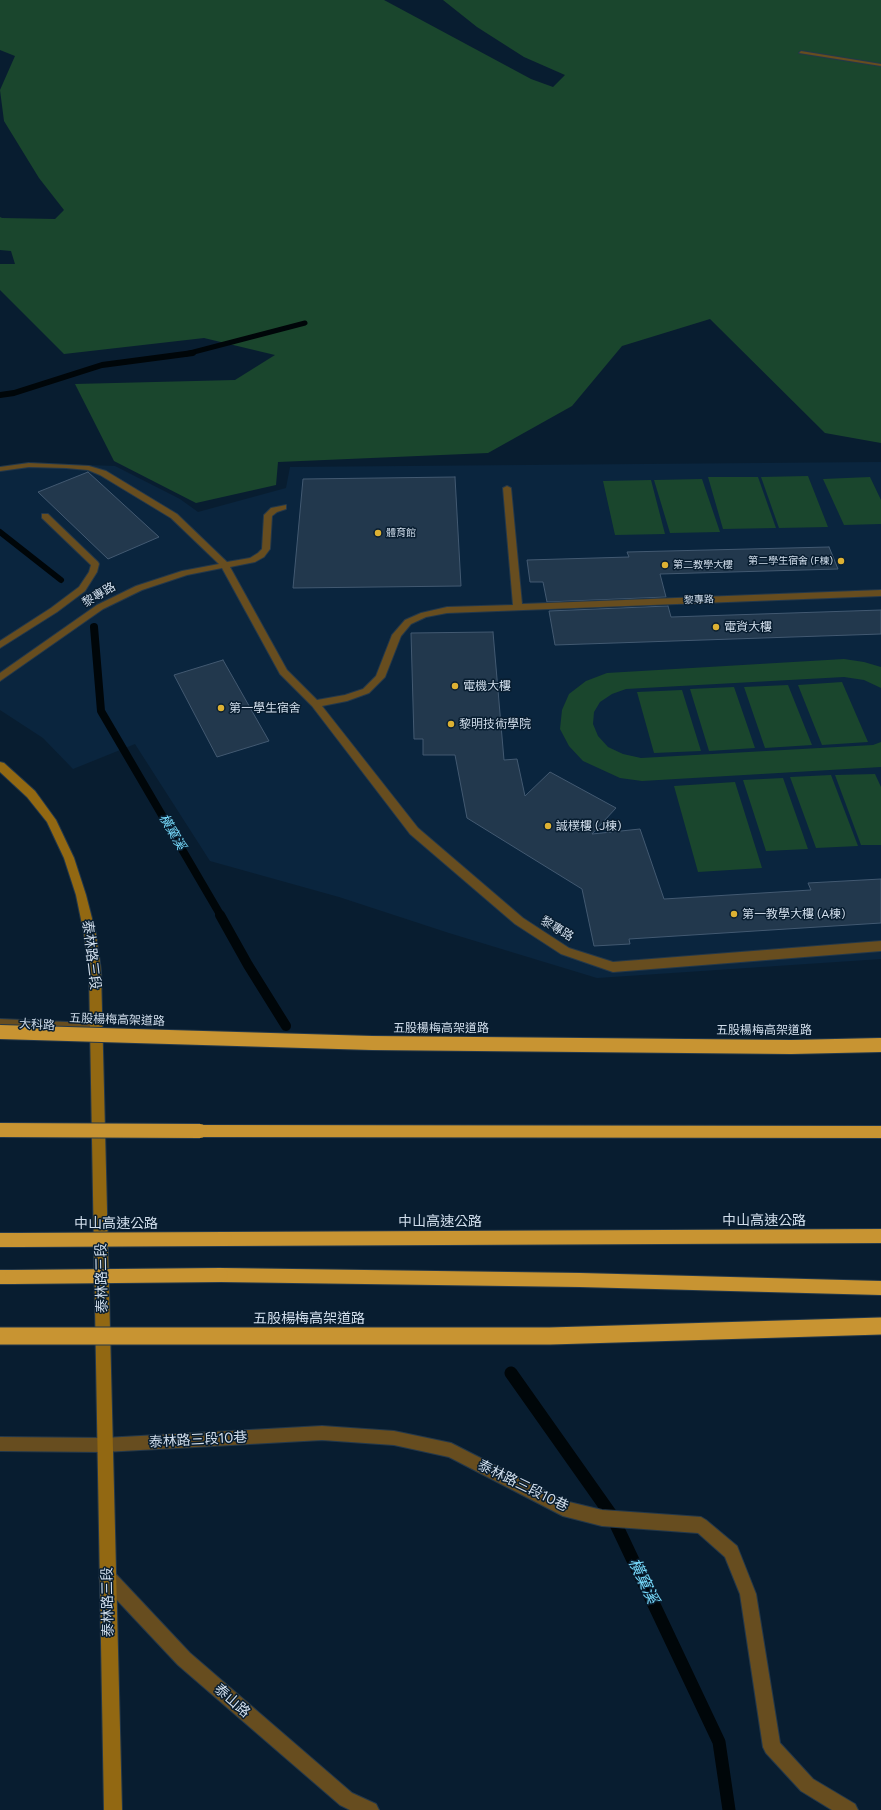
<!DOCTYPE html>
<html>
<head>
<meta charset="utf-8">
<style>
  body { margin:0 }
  canvas { display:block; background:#081d30 }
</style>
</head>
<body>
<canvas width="881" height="1810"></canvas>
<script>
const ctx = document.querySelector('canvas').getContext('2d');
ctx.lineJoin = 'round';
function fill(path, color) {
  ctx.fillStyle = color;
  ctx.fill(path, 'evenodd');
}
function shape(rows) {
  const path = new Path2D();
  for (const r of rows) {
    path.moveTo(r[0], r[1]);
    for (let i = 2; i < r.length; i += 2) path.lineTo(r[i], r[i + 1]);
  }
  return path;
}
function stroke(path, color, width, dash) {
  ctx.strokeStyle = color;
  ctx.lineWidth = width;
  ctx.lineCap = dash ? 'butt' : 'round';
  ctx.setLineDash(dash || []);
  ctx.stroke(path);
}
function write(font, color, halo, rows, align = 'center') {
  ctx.font = font + ' Figtree,"Noto Sans TC",sans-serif';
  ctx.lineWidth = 3;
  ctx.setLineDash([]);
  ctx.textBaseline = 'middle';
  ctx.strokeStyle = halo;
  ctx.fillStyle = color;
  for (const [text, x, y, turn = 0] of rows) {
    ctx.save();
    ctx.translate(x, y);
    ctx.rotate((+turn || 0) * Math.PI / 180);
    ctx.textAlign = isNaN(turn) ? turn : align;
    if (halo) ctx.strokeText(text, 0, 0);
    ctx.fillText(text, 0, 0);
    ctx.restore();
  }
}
fill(shape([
  [881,462,881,959,597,978,449,933,339,897,210,861,135,744,73,769,43,738,0,710,0,470,27,463,115,466,180,499,198,512,286,488,290,467]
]), '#0a253e');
fill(shape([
  [0,0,384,0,531,79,553,87,565,75,524,57,477,27,443,0,881,0,881,443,825,433,710,319,622,346,572,406,488,453,278,462,276,485,196,503,114,461,75,384,235,380,275,355,204,338,64,354,0,290,0,264,15,264,11,251,0,250,0,217,2,218,55,219,64,210,39,178,4,121,0,90,15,56,0,50],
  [808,476,828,527,779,528,761,477],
  [708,477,758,477,776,528,723,529],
  [870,477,881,500,881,524,844,525,823,479],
  [702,479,720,532,670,533,654,480],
  [651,480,665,534,615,535,603,481],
  [844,659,864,662,881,667,881,688,864,680,844,677,626,689,612,694,600,702,594,712,593,724,598,736,608,747,623,754,641,758,873,745,881,742,881,767,642,781,620,778,583,761,569,746,560,729,562,710,569,694,586,681,607,673],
  [842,682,868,742,822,745,798,685],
  [788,685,812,745,765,748,744,687],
  [734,687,755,748,709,751,690,689],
  [682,690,701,751,654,753,637,692],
  [875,774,881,787,881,845,861,845,835,775],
  [831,775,858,846,816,848,790,777],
  [783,778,808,849,766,851,743,780],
  [735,782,762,868,698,872,674,786]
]), '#1a462d');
stroke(shape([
  [186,354,305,323]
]), '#000609', 5);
stroke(shape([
  [0,395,14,393,102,365,193,353],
  [0,532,61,580]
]), '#000609', 6);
stroke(shape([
  [94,627,101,711,221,916]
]), '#000609', 8);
stroke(shape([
  [220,915,248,965,286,1026]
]), '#000609', 10);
stroke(shape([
  [511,1373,612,1516,719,1742,729,1810]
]), '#000609', 13);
const building = shape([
  [88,472,159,537,108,559,38,492,88,472],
  [455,477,461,586,293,588,303,479,455,477],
  [829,547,838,569,660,574,666,597,547,602,543,582,530,582,527,560,629,557,627,552,829,547],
  [668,606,671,617,881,610,881,634,555,645,549,611,668,606],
  [493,632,504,760,517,759,525,796,550,772,616,808,592,834,640,829,664,899,811,890,808,883,881,879,881,923,629,939,630,944,594,946,582,889,467,818,455,755,423,755,423,739,414,739,411,633,493,632],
  [223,660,269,741,217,757,174,675,223,660]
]);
fill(building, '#22384d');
stroke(building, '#425971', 1);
const service = shape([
  [29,463,89,466,106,471,177,514,227,562,250,558,258,553,262,549,264,515,271,508,286,505,286,509,277,512,272,516,270,549,264,557,255,562,230,567,287,670,317,700,345,695,363,689,376,676,392,635,405,620,421,613,447,607,513,605,503,488,507,486,511,488,522,604,881,590,881,596,447,613,426,617,411,624,401,636,385,677,369,693,347,701,322,706,418,828,523,918,569,948,613,962,881,941,881,951,613,972,561,954,515,924,410,834,312,706,280,674,222,568,187,575,142,590,103,609,0,681,0,673,97,605,136,586,182,571,219,564,171,518,100,475,88,470,66,468,29,467,0,471,0,467,29,463],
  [42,514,48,514,98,562,99,564,97,572,85,591,57,612,0,648,0,641,51,608,79,587,89,572,91,565,42,518,42,514],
  [322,1426,394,1431,451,1443,565,1501,602,1510,701,1517,706,1520,737,1546,756,1594,780,1743,813,1779,855,1804,858,1810,832,1810,801,1791,766,1753,763,1747,740,1594,725,1557,698,1533,602,1526,563,1516,449,1457,394,1445,322,1440,104,1452,0,1451,0,1437,104,1438,322,1426]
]);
const minor = shape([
  [801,51,881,64,881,66,799,53,801,51],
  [107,1569,113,1571,190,1653,352,1793,376,1804,379,1810,350,1810,340,1805,178,1665,101,1583,99,1577,101,1571,107,1569]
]);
const tertiary = shape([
  [0,1019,89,1023,93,1024,95,1028,93,1032,89,1033,0,1029,0,1019]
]);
const secondary = shape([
  [0,762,4,763,35,791,56,820,74,858,86,895,96,934,101,971,122,1810,104,1810,89,971,84,934,76,895,64,858,47,822,27,797,0,772,0,762]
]);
const motorway = shape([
  [200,1125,881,1126,881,1138,200,1137,195,1135,193,1131,195,1127,200,1125],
  [881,1229,881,1243,225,1246,220,1244,218,1239,220,1234,225,1232,881,1229],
  [0,1233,18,1233,23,1235,25,1240,23,1245,18,1247,0,1247,0,1233],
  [221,1268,580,1273,881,1281,881,1295,580,1287,221,1282,216,1280,214,1275,216,1270,221,1268],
  [0,1270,12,1270,17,1272,19,1277,17,1282,12,1284,0,1284,0,1270]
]);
stroke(service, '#24384a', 2);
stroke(minor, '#24384a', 2);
stroke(tertiary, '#24384a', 2);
stroke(secondary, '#24384a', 2);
stroke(motorway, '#24384a', 2);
fill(service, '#674d1f');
fill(minor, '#674d1f');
fill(tertiary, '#674d1f');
fill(secondary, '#926812');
fill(motorway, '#c89432');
const motorwayBridgeFar1 = shape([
  [0,1032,372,1043,791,1047,881,1045],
  [0,1130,200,1131],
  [18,1240,225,1239],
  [12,1277,221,1275]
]);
const motorwayBridge = shape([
  [0,1336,550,1336,881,1326]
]);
stroke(motorwayBridgeFar1, '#24384a', 16, []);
stroke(motorwayBridge, '#24384a', 19, []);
stroke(motorwayBridgeFar1, '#c89432', 14);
stroke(motorwayBridge, '#c89432', 17);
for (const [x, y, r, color] of [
  [378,533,4,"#ddb133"],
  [841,561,4,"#ddb133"],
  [665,565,4,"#ddb133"],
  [716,627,4,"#ddb133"],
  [455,686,4,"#ddb133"],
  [221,708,4,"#ddb133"],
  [451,724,4,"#ddb133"],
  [548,826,4,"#ddb133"],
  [734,914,4,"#ddb133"]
]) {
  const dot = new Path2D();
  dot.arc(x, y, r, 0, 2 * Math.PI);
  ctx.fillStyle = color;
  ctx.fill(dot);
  stroke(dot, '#081d30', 1.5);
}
write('10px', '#d1deec', '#081d30', [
  ["體育館",386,533],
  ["第二學生宿舍 (F棟)",833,561,"right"],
  ["第二教學大樓",673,565]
], 'left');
write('10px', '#d1deec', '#081d30', [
  ["黎專路",699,600,-2]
]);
write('12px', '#d1deec', '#081d30', [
  ["黎專路",99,595,-31],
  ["黎專路",557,929,31],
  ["五股楊梅高架道路",117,1020,2],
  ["大科路",37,1025,3],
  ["五股楊梅高架道路",441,1028],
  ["五股楊梅高架道路",764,1030]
]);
write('12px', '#d1deec', '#081d30', [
  ["電資大樓",724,627],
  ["電機大樓",463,686],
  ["第一學生宿舍",229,708],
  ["黎明技術學院",459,724],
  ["誠樸樓 (J棟)",556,826],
  ["第一教學大樓 (A棟)",742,914]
], 'left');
write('italic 13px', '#75d7f8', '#081d30', [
  ["橫窠溪",172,832,60]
]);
write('14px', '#d1deec', '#081d30', [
  ["泰林路三段",91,955,83],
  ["中山高速公路",764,1221],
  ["中山高速公路",440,1222],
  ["中山高速公路",116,1224],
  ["泰林路三段",102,1278,-91],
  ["五股楊梅高架道路",309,1319],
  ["泰林路三段10巷",198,1440,-3],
  ["泰林路三段10巷",523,1486,26],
  ["泰林路三段",108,1602,-91],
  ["泰山路",232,1701,41]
]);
write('italic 16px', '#75d7f8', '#081d30', [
  ["橫窠溪",643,1581,65]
]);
</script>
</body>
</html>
